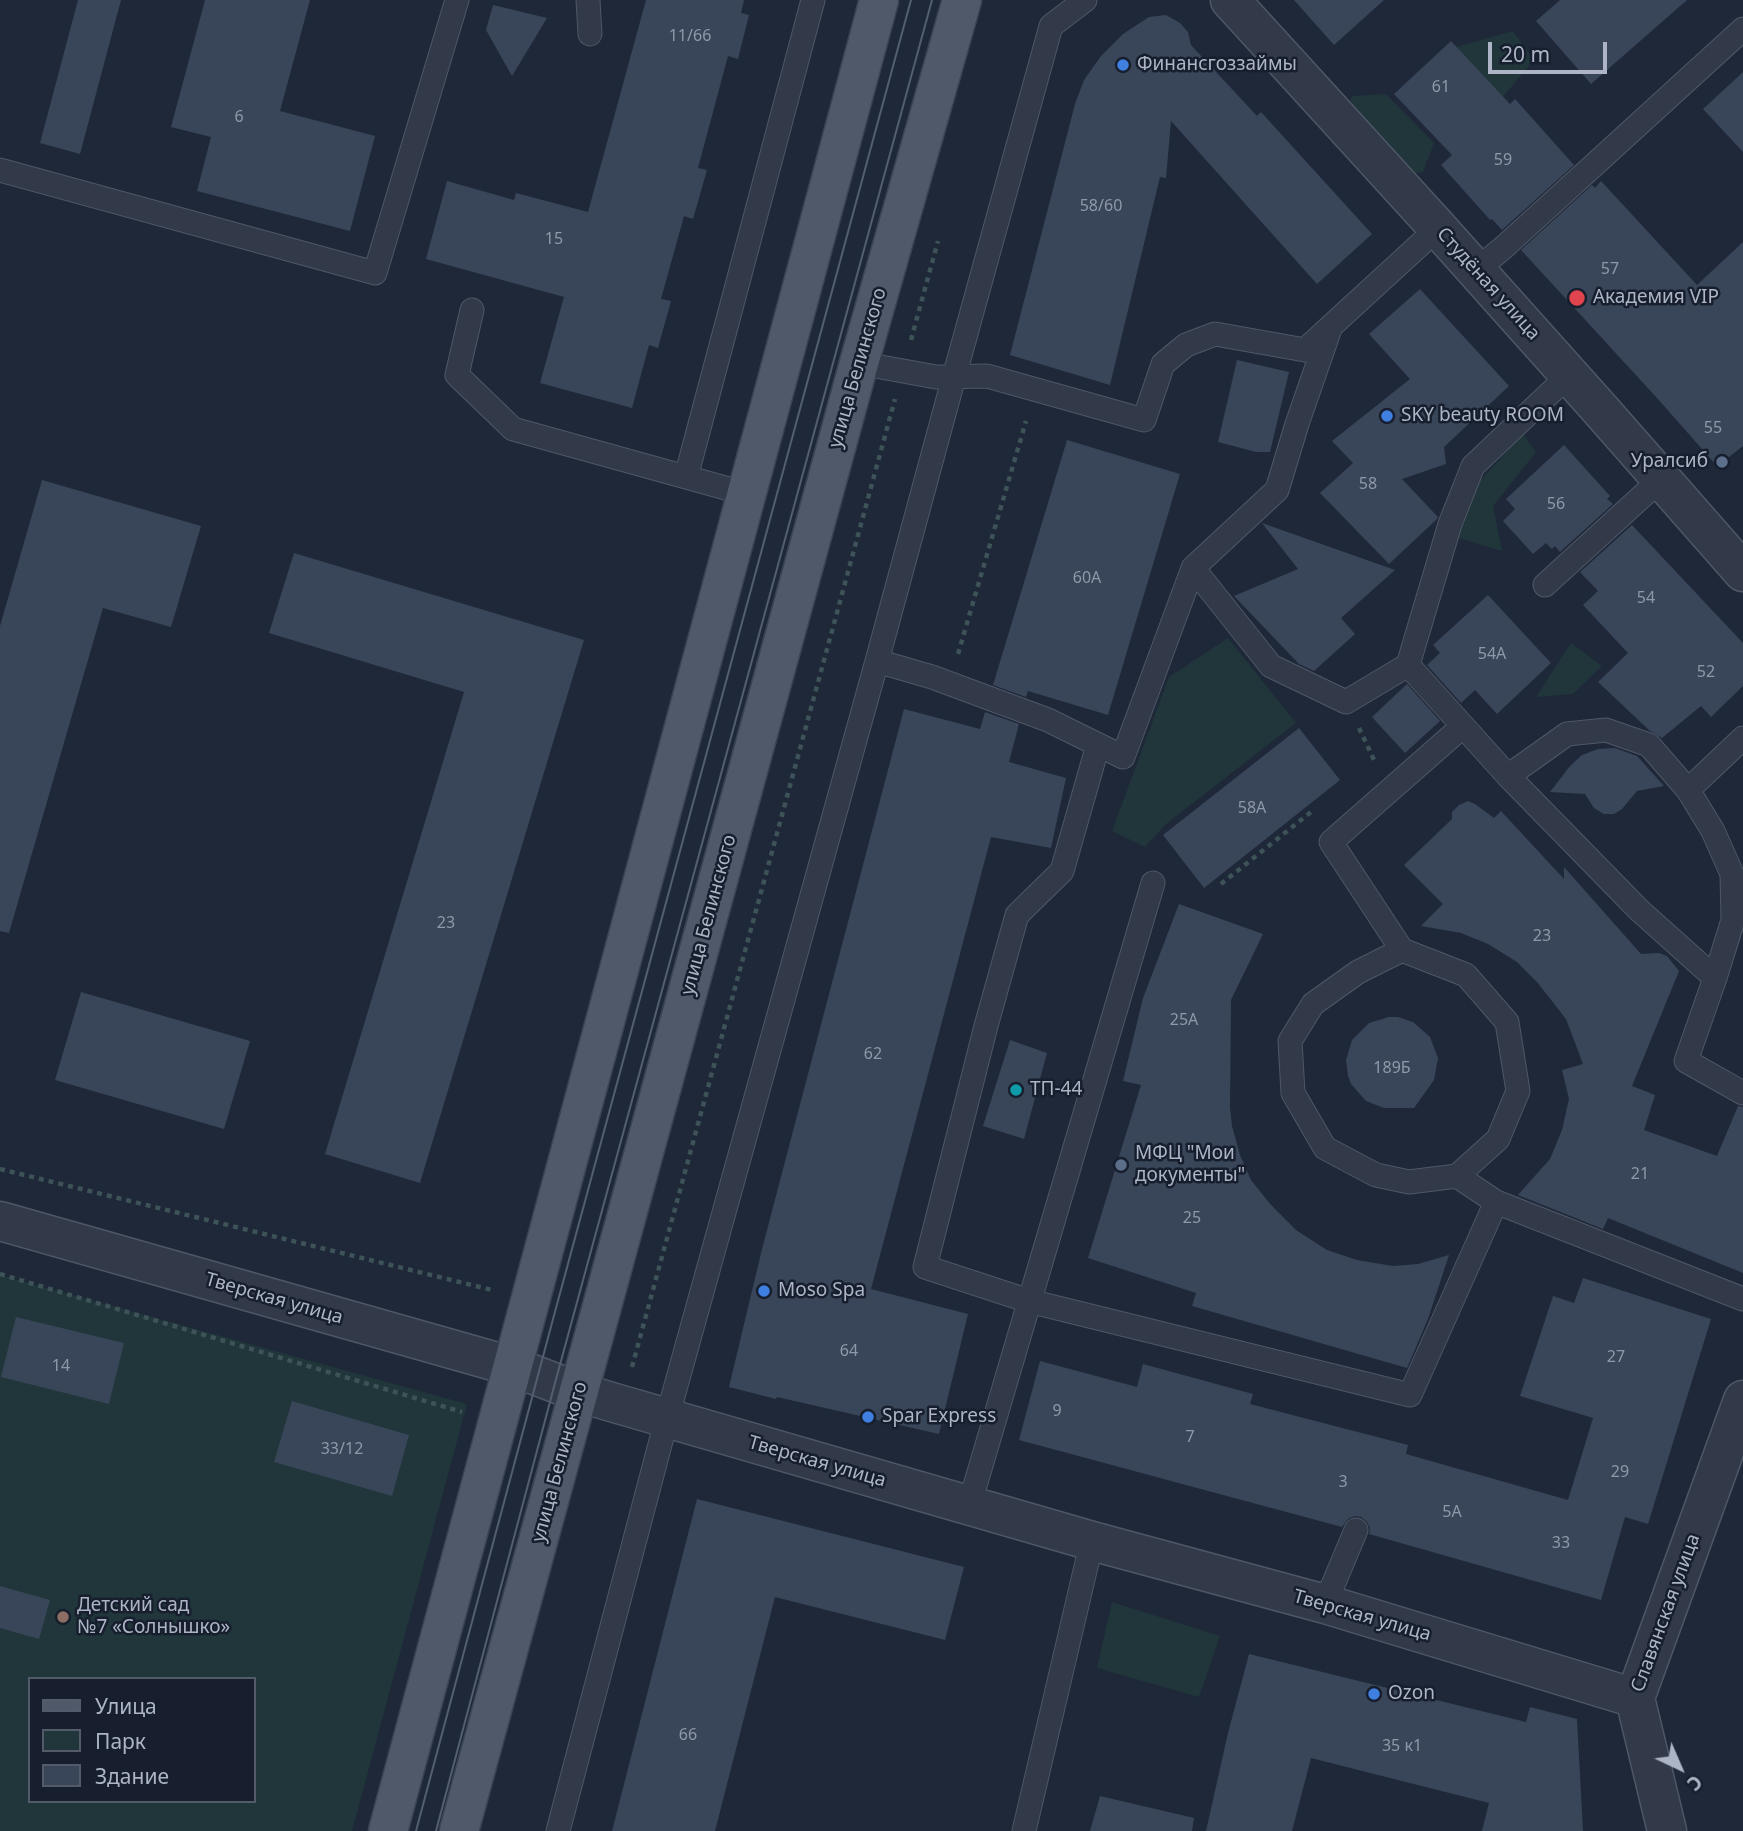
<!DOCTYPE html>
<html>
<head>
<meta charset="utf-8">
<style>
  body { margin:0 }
  #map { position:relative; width:1743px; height:1831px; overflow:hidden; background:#1e2839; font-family:"Noto Sans",sans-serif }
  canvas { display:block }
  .legend { position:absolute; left:28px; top:1677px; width:228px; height:126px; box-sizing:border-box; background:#171f2e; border:2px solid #535b6b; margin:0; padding:9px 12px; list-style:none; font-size:21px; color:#acb4c6 }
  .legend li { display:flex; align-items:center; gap:14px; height:35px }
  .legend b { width:35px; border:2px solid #535b6b }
  .north { position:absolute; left:1645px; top:1733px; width:70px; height:70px; -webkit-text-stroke:5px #171f2e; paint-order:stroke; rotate:136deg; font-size:19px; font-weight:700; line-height:28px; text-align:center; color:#acb4c6 }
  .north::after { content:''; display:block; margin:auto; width:24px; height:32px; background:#acb4c6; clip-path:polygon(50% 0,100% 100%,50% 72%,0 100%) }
  .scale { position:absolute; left:1488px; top:42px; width:119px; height:32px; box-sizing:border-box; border:4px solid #acb4c6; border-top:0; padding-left:9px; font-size:21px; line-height:24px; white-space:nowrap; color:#acb4c6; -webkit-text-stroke:5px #171f2e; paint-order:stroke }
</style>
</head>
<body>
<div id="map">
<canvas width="1743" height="1831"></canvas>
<ul class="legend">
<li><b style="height:9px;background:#4f596a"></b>Улица</li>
<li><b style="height:19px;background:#20363a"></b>Парк</li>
<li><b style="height:19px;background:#394659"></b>Здание</li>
</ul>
<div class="north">С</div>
<div class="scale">20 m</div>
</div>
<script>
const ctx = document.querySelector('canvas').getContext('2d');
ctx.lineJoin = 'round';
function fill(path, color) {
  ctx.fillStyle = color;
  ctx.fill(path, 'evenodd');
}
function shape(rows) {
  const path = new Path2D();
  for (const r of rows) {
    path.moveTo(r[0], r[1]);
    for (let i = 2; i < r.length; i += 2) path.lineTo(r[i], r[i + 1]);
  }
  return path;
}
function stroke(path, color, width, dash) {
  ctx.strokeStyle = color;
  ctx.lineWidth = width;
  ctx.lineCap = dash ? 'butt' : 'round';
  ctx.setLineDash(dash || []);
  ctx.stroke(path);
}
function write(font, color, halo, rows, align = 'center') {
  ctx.font = font + ' "Noto Sans",sans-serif';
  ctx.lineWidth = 5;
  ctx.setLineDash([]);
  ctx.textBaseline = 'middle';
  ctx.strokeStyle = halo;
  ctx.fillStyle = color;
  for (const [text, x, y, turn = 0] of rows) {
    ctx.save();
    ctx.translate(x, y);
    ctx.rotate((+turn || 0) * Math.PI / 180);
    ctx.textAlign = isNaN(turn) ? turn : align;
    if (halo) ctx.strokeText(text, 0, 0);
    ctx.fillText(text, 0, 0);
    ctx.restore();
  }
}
fill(shape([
  [1513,31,1534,60,1496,105,1445,50],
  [1386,94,1434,143,1423,172,1387,177,1342,122,1352,96],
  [1523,434,1536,452,1493,506,1502,551,1455,537,1479,482],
  [1228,638,1296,723,1166,824,1145,847,1112,831,1169,677],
  [1571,643,1602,666,1573,694,1536,697],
  [0,1275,467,1404,352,1831,0,1831],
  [30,1679,254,1679,254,1801,30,1801],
  [1112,1602,1220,1636,1199,1697,1097,1668]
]), '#20363a');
fill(shape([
  [78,0,121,0,80,154,40,143],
  [205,0,310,0,280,111,375,136,350,231,197,191,211,137,171,127],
  [646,0,744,0,741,13,749,15,738,59,728,56,698,168,707,170,693,219,684,216,661,299,671,301,658,348,649,345,632,408,540,383,564,297,426,259,447,181,514,200,516,193,588,212],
  [1294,0,1384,0,1334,45],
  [1560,0,1687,0,1591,84,1536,21],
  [493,5,547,18,512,76,486,30],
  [1166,15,1180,23,1188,32,1191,45,1257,116,1261,112,1372,234,1317,284,1171,121,1166,178,1160,177,1110,385,1010,355,1075,104,1084,80,1101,56,1123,34,1149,17],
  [1451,41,1510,104,1515,99,1574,165,1502,230,1492,219,1490,220,1441,165,1452,155,1394,94],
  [1743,72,1743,152,1703,109],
  [1601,181,1697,285,1743,242,1743,446,1717,466,1657,398,1521,250,1592,185,1595,188],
  [1420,289,1509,386,1444,447,1446,464,1402,479,1438,517,1436,520,1389,564,1320,493,1353,463,1332,441,1410,379,1369,334],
  [1237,360,1289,372,1270,452,1256,452,1218,442],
  [1067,440,1180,474,1108,715,1028,691,1026,697,993,685],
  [1564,445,1610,496,1607,499,1613,504,1560,552,1555,546,1552,549,1546,543,1533,554,1503,521,1515,509,1506,499],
  [42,480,201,526,171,627,103,608,9,933,0,931,0,626],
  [1262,523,1395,570,1341,618,1355,634,1314,671,1299,664,1234,596,1298,569],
  [1632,525,1743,643,1743,686,1711,717,1701,706,1662,738,1650,731,1598,682,1628,653,1583,605,1598,591,1580,572],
  [294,553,584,640,420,1183,325,1154,464,692,269,633],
  [1488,595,1551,663,1497,714,1475,690,1461,703,1427,665,1440,653,1433,645],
  [1407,684,1440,721,1405,753,1372,717],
  [904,709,980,729,985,712,1019,724,1009,762,1066,778,1051,848,991,837,871,1289,968,1314,939,1434,777,1397,776,1399,729,1387,762,1249],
  [1299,728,1340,780,1204,888,1163,835],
  [1615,748,1637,756,1664,786,1637,791,1622,809,1614,814,1604,814,1594,808,1585,794,1550,792,1570,766,1582,755,1598,749],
  [1468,801,1475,804,1494,818,1501,811,1564,879,1564,867,1641,954,1659,953,1667,956,1679,971,1632,1086,1655,1095,1644,1130,1717,1156,1738,1106,1743,1107,1743,1273,1608,1218,1603,1229,1518,1195,1550,1159,1562,1130,1569,1099,1562,1070,1583,1064,1566,1019,1537,982,1517,962,1488,944,1461,933,1421,926,1443,904,1404,865,1452,819,1452,812,1459,805],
  [1179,904,1263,934,1231,1000,1230,1108,1232,1126,1240,1155,1251,1180,1271,1205,1296,1230,1327,1250,1357,1260,1393,1266,1418,1264,1449,1255,1428,1319,1407,1368,1192,1306,1196,1293,1088,1258,1141,1085,1123,1081,1143,998],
  [81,992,250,1041,224,1129,55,1080],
  [1389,1017,1398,1017,1413,1022,1430,1037,1438,1058,1434,1080,1414,1108,1384,1108,1366,1101,1351,1084,1348,1076,1346,1060,1352,1040,1369,1023],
  [1010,1040,1047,1053,1024,1139,983,1126],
  [1583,1278,1711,1319,1648,1524,1625,1517,1601,1600,1369,1534,1370,1528,1367,1522,1361,1517,1355,1516,1348,1519,1342,1527,1019,1440,1040,1361,1137,1387,1143,1364,1253,1394,1250,1404,1408,1445,1406,1454,1568,1500,1593,1418,1520,1396,1553,1296,1574,1303],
  [16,1317,124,1343,109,1404,1,1377],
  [292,1401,409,1435,392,1496,274,1462],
  [697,1499,964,1567,945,1640,775,1597,715,1831,612,1831],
  [0,1586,50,1600,39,1639,0,1628],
  [1249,1654,1526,1722,1530,1707,1577,1719,1583,1831,1482,1831,1489,1803,1311,1758,1292,1831,1206,1831,1228,1733],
  [1100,1796,1194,1818,1192,1831,1090,1831]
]), '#394659');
const service = shape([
  [588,0,590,34],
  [0,170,375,273,457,0],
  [1475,271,1503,248,1743,29],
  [472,310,457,375,513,429,747,494],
  [859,363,936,377,987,376,1144,420,1163,364,1186,345,1215,334,1305,350,1438,228],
  [686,477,813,0],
  [1193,568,1271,666,1346,702,1408,665,1450,524,1473,466,1569,375],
  [1545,585,1661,479],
  [877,661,932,677,1048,720,1123,757,1193,568,1277,490,1297,424,1331,326],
  [1408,665,1508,776,1639,910,1715,978],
  [1463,726,1331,842,1402,950,1466,975,1507,1022,1518,1091,1498,1139,1457,1176,1496,1202,1743,1299],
  [1743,738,1688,790,1713,831,1732,874,1733,920,1715,978,1686,1061,1743,1093],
  [1098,745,1062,871,1017,915,986,1026,925,1267,1029,1301,1410,1395,1496,1202],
  [1508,776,1567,734,1606,730,1649,745,1688,790],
  [1402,950,1358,972,1313,1004,1290,1041,1293,1093,1325,1148,1376,1175,1409,1182,1457,1176],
  [969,1506,1153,883],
  [1325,1604,1356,1530],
  [558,1831,667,1418,877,661,954,377,1051,26,1085,0],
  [1024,1831,1092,1541]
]);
const minor = shape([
  [1230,0,1438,228,1599,408,1743,572],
  [0,1221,511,1366,579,1392,608,1401,1092,1541,1325,1604,1635,1698],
  [1667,1831,1635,1698,1743,1400]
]);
const primary = shape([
  [388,1831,879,0],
  [459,1831,859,363,962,0]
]);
stroke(service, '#4f5767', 25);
stroke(minor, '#4f5767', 41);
stroke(primary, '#3b4353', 41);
stroke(shape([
  [911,340,938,241],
  [958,654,1026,421],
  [1359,728,1375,762],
  [1221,884,1311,812,1313,815],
  [0,1169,492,1290],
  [0,1274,462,1412],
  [632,1367,895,399]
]), '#3d5357', 4.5, [5, 5]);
stroke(service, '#323a49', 23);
stroke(minor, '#323a49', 38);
stroke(primary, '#4f596a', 38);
stroke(shape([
  [416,1831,556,1308,911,0],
  [436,1831,555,1383,932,0]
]), '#535e71', 2);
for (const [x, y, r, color] of [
  [1123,65,7,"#3f7fe0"],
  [1577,298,9,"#e0444e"],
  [1387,416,7,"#3f7fe0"],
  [1722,462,7,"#5c6f8a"],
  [1016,1090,7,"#0f9aa8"],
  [1121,1165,7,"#5c6f8a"],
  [764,1291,7,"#3f7fe0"],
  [868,1417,7,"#3f7fe0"],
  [63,1617,7,"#8d6e63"],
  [1374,1694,7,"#3f7fe0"]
]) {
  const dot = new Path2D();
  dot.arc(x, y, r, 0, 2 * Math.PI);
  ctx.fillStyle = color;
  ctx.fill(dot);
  stroke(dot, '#171f2e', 2.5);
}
write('16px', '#8f98ab', null, [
  ["11/66",690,36],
  ["61",1441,87],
  ["6",239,117],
  ["59",1503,160],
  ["58/60",1101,206],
  ["15",554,239],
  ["57",1610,269],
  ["55",1713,428],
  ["58",1368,484],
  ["56",1556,504],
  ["60А",1087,578],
  ["54",1646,598],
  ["54А",1492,654],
  ["52",1706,672],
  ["58А",1252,808],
  ["23",446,923],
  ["23",1542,936],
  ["25А",1184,1020],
  ["62",873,1054],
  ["189Б",1392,1068],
  ["21",1640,1174],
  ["25",1192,1218],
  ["64",849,1351],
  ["27",1616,1357],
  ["14",61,1366],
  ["9",1057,1411],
  ["7",1190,1437],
  ["33/12",342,1449],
  ["29",1620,1472],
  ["3",1343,1482],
  ["5А",1452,1512],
  ["33",1561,1543],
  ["66",688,1735],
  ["35 к1",1402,1746]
]);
write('19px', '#acb4c6', '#171f2e', [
  ["Финансгоззаймы",1137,65],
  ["Академия VIP",1593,298],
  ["SKY beauty ROOM",1401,416],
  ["Уралсиб",1708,462,"right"],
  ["ТП-44",1030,1090],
  ["МФЦ \"Мои",1135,1154],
  ["документы\"",1135,1176],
  ["Moso Spa",778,1291],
  ["Spar Express",882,1417],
  ["Детский сад",77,1606],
  ["№7 «Солнышко»",77,1628],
  ["Ozon",1388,1694]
], 'left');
write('19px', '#acb4c6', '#171f2e', [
  ["Студёная улица",1488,284,48],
  ["улица Белинского",858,368,-74],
  ["улица Белинского",709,915,-75],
  ["Тверская улица",274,1299,16],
  ["улица Белинского",560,1462,-75],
  ["Тверская улица",817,1462,16],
  ["Славянская улица",1666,1613,-70],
  ["Тверская улица",1362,1616,16]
]);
</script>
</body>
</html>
